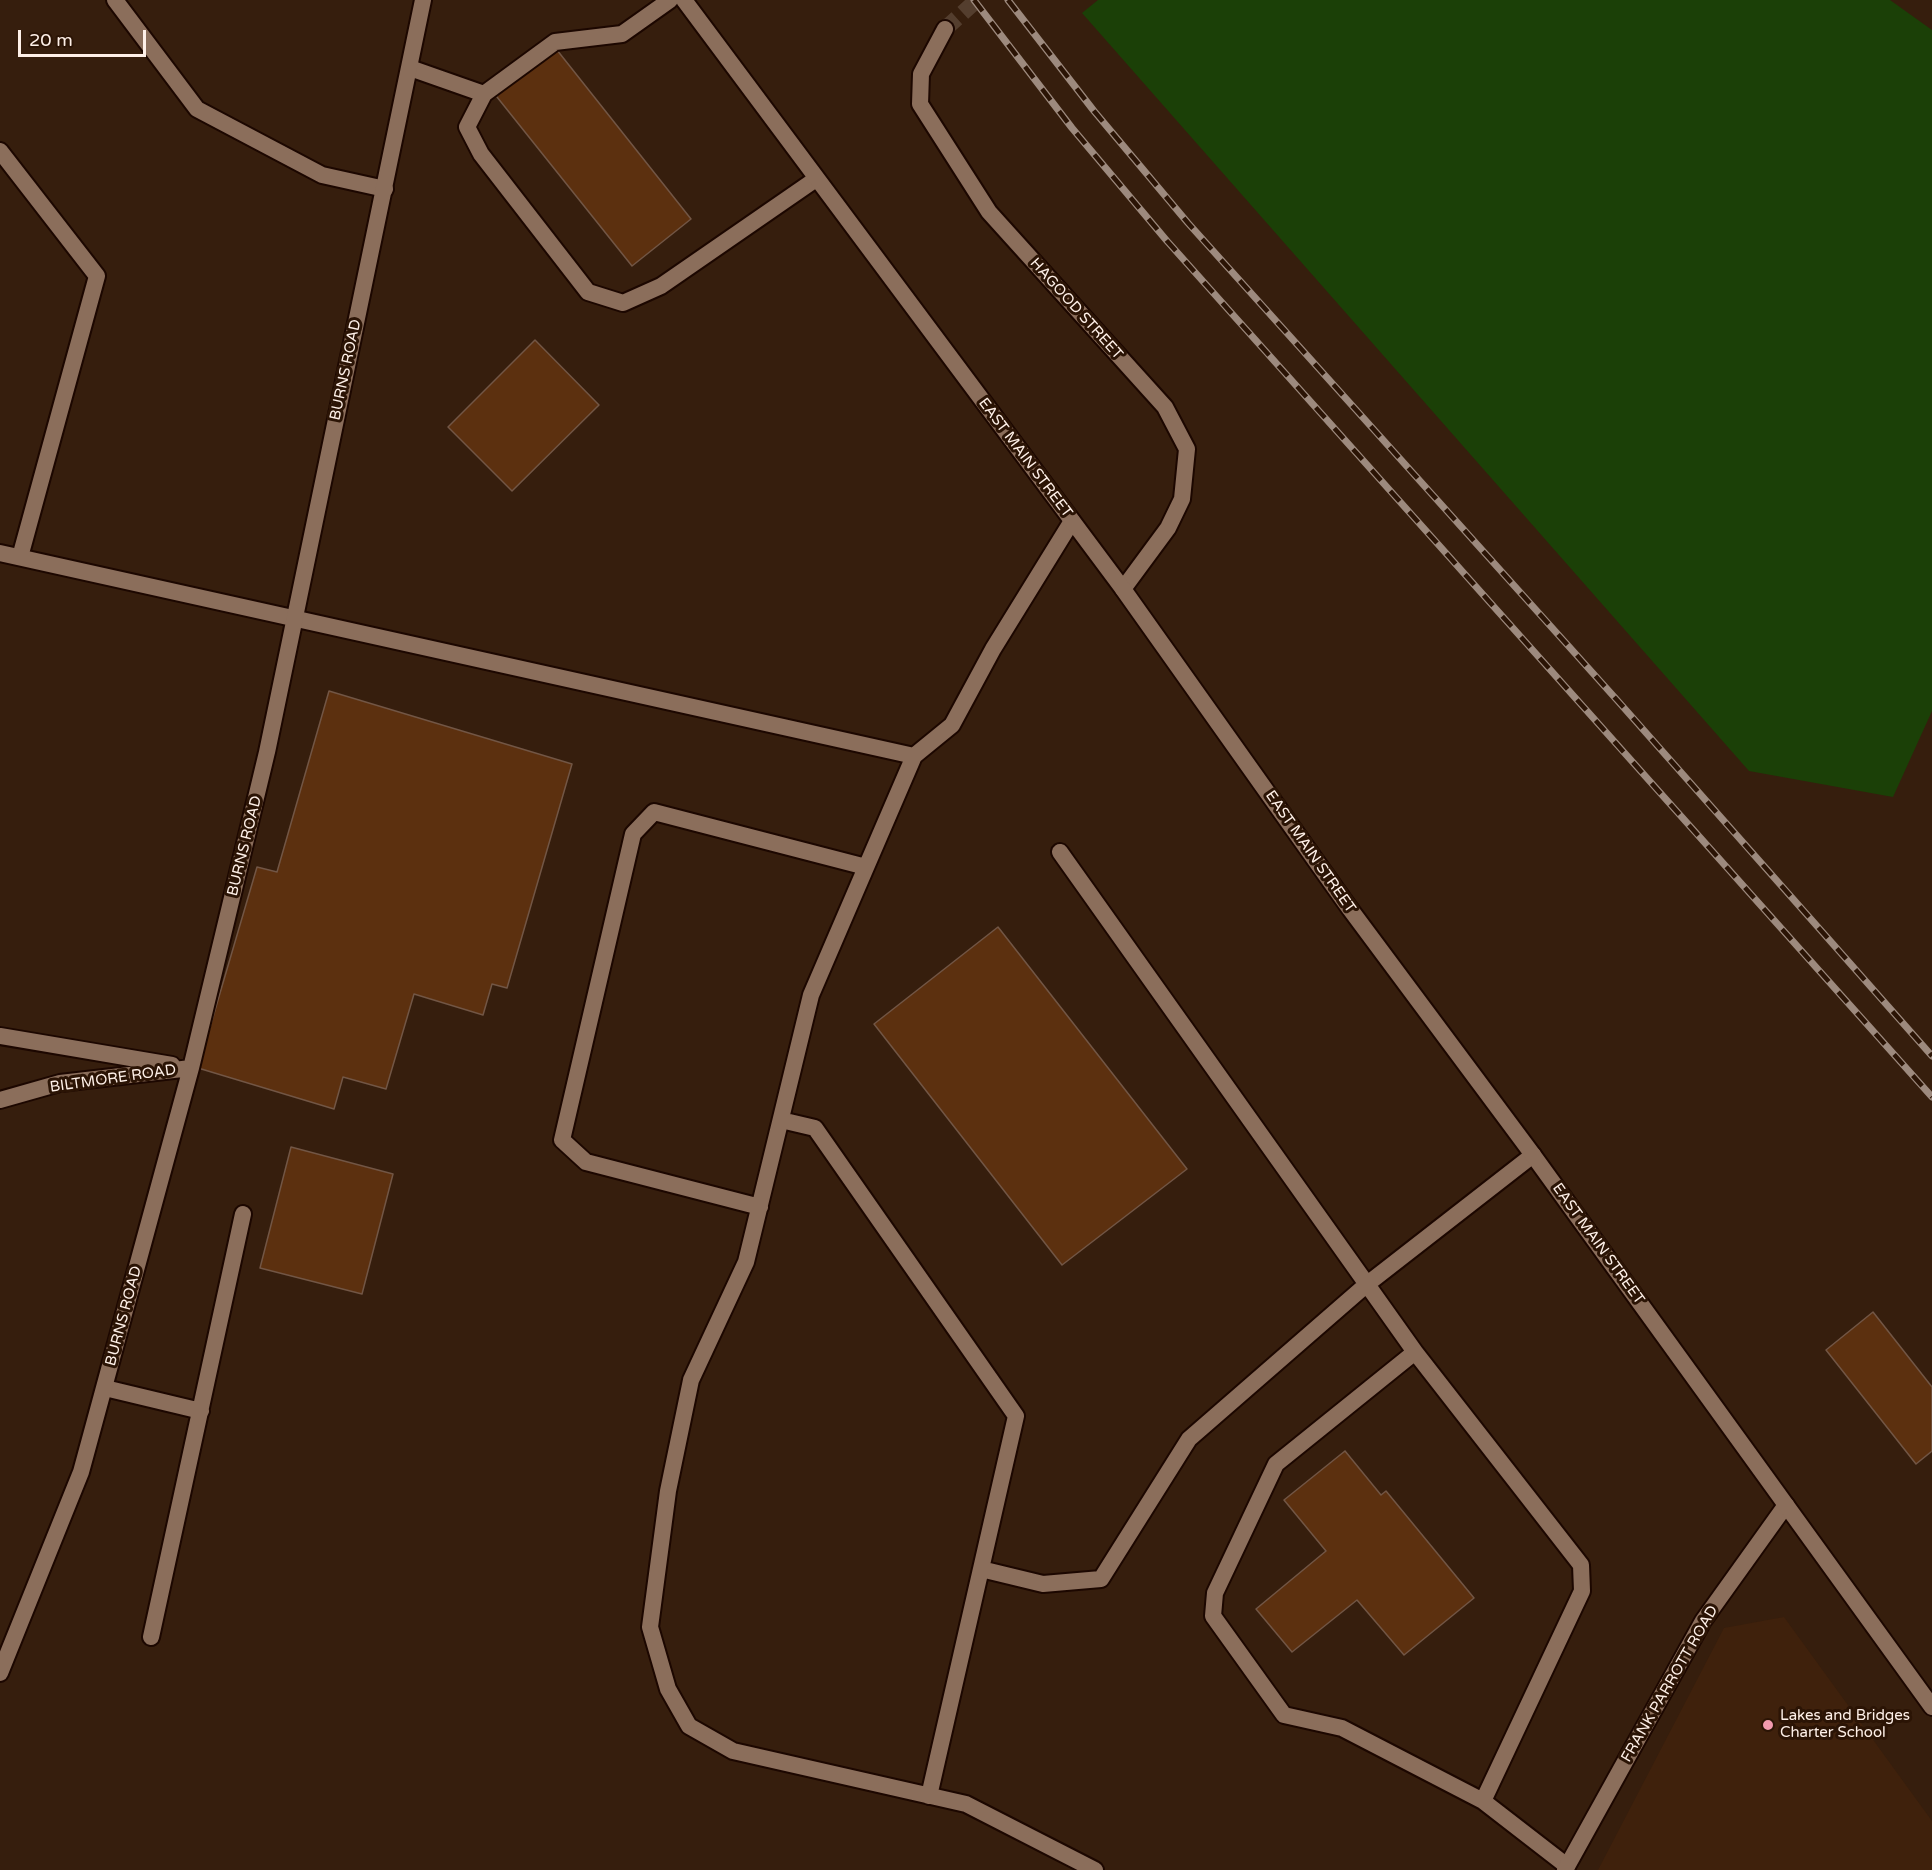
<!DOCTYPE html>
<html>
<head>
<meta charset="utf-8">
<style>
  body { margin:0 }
  #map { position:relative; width:1932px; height:1870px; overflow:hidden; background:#361e0d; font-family:"Varela Round",sans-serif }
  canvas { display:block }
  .scale { position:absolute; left:18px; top:30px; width:128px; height:27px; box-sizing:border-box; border:3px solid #fef0e8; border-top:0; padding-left:8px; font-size:18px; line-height:21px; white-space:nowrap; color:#fef0e8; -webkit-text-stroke:4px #2b1405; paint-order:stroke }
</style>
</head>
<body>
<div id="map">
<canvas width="1932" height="1870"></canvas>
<div class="scale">20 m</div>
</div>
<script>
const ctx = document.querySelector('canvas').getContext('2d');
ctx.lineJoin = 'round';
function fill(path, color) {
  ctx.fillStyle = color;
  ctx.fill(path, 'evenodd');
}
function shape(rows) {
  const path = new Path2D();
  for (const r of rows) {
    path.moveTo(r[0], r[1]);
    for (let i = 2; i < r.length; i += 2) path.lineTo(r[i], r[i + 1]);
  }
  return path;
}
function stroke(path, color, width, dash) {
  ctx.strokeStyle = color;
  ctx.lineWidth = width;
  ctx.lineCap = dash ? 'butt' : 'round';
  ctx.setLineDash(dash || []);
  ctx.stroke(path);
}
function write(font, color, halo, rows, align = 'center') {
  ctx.font = font + ' "Varela Round",sans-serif';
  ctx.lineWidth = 6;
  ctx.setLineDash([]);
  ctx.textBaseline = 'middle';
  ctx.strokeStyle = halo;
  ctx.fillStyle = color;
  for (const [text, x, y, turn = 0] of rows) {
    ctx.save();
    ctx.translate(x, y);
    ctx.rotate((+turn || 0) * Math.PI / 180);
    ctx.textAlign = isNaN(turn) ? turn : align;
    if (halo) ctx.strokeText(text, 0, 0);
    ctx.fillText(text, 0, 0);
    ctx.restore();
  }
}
fill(shape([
  [1784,1617,1932,1821,1932,1870,1598,1870,1724,1628]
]), '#3f210c');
fill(shape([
  [1098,0,1890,0,1932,30,1932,711,1893,797,1749,771,1082,13]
]), '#1b4007');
const building = shape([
  [553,45,691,219,632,266,493,92,553,45],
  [535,340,599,405,512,491,448,427,535,340],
  [329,691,572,764,507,988,492,984,483,1015,414,994,386,1089,343,1077,334,1109,198,1068,257,867,277,872,329,691],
  [998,927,1187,1169,1062,1265,874,1024,998,927],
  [291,1147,393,1174,362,1294,260,1268,291,1147],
  [1873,1312,1932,1387,1932,1451,1916,1464,1826,1350,1873,1312],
  [1345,1451,1381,1495,1386,1491,1474,1598,1404,1655,1357,1600,1292,1652,1256,1609,1326,1551,1284,1500,1345,1451]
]);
fill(building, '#5c300f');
stroke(building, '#725645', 1.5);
stroke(shape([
  [945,29,977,0]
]), '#543e2e', 16, [16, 8]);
const service = shape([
  [115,0,197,109,322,175,385,189],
  [670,0,622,34,555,42,484,94,467,127,481,154,588,292,623,303,661,286,816,179],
  [410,68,484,94],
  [0,151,97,276,20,557],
  [0,553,914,756,952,725,993,649,1072,521],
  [914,756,811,995,746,1262,691,1380,668,1491,650,1627,668,1689,689,1726,733,1751,966,1804,1095,1870],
  [1060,852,1415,1352],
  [781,1120,815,1128,1016,1416,929,1796],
  [760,1207,586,1162,562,1140,633,834,654,812,866,867],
  [105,1388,201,1411],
  [981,1569,1043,1584,1101,1579,1189,1439,1366,1285,1533,1155],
  [151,1637,243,1214],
  [1483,1801,1342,1728,1284,1715,1213,1616,1215,1593,1276,1464,1415,1352,1581,1565,1582,1591,1483,1801,1567,1866]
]);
const minor = shape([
  [945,29,921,74,920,104,989,212,1165,407,1187,449,1182,499,1168,528,1123,589],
  [0,1036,172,1065],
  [0,1100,60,1083,191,1068],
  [0,1673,81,1472,191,1068,267,752,423,0],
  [1565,1870,1703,1621,1786,1505]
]);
const secondary = shape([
  [684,0,1123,589,1350,909,1533,1155,1932,1707]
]);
stroke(service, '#1c0700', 20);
stroke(minor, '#1c0700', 20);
stroke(secondary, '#1c0700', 20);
stroke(service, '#8b6e5b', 16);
stroke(minor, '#8b6e5b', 16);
stroke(secondary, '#8b6e5b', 16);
const rail = shape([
  [974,0,1072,128,1167,241,1932,1097],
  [1008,0,1094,111,1188,223,1617,700,1932,1056]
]);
stroke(rail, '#9d8a7e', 7);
stroke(rail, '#2b1405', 4.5, [14]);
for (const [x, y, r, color] of [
  [1768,1725,6,"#f29aae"]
]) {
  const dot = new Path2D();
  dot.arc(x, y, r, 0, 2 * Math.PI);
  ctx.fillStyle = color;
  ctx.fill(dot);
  stroke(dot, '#2b1405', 2);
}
write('15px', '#fef0e8', '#2b1405', [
  ["HAGOOD STREET",1076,309,48],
  ["BURNS ROAD",346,370,-78],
  ["EAST MAIN STREET",1025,458,53],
  ["BURNS ROAD",245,846,-76],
  ["EAST MAIN STREET",1310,852,55],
  ["BILTMORE ROAD",113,1079,-8],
  ["EAST MAIN STREET",1598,1244,54],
  ["BURNS ROAD",124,1316,-75],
  ["FRANK PARROTT ROAD",1670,1684,-60]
]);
write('15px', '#fef0e8', '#2b1405', [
  ["Lakes and Bridges",1780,1716],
  ["Charter School",1780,1733]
], 'left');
</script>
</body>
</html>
